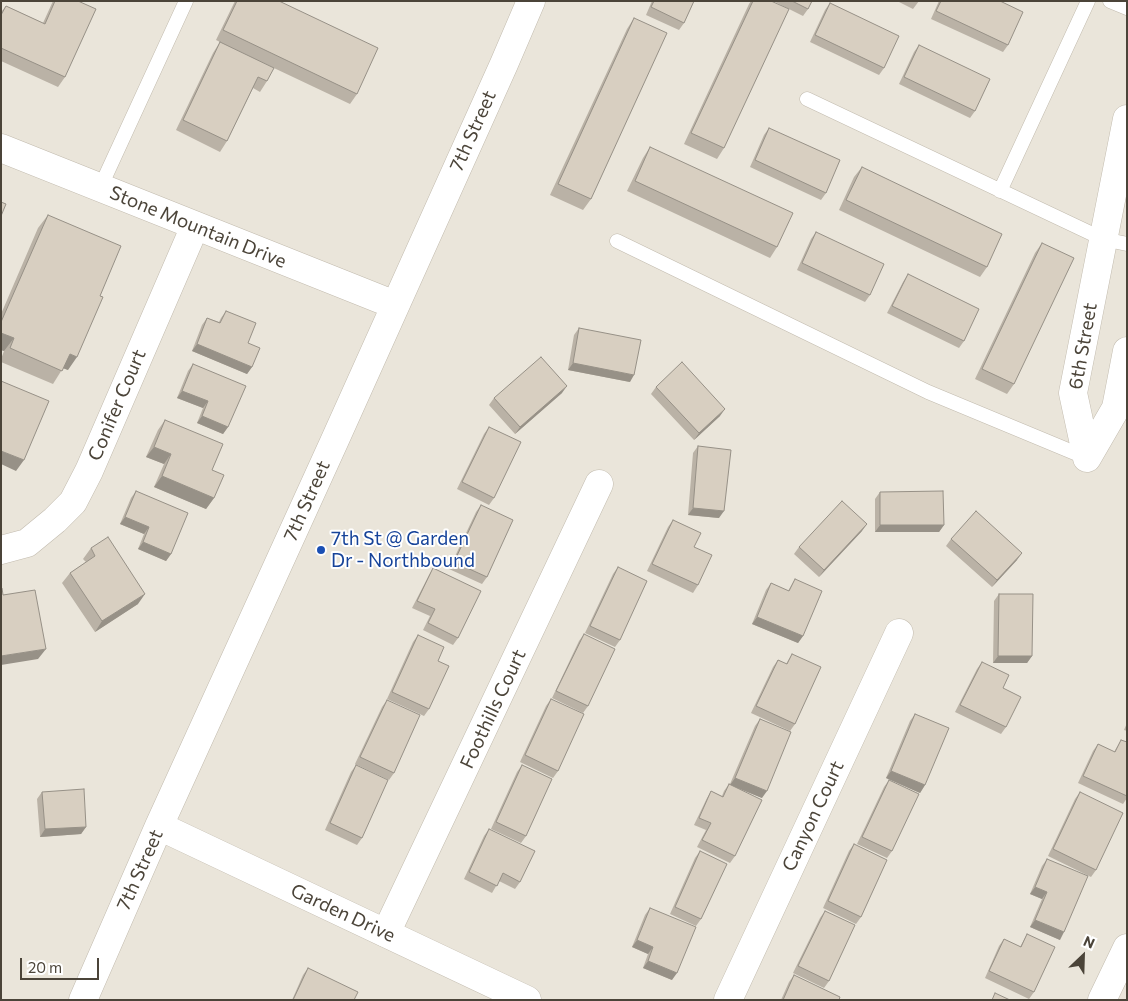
<!DOCTYPE html>
<html>
<head>
<meta charset="utf-8">
<style>
  body { margin:0 }
  #map { position:relative; width:1128px; height:1001px; overflow:hidden; background:#f6f3ec; font-family:Commissioner,sans-serif }
  canvas { display:block }
  .frame { position:absolute; inset:0; border:2px solid #4b4439; pointer-events:none }
  .north { position:absolute; left:1058px; top:931px; width:50px; height:50px; -webkit-text-stroke:4px #fff; paint-order:stroke; rotate:24deg; font-size:14px; font-weight:700; line-height:20px; text-align:center; color:#4b4439 }
  .north::after { content:''; display:block; margin:auto; width:18px; height:22px; background:#4b4439; clip-path:polygon(50% 0,100% 100%,50% 72%,0 100%) }
  .scale { position:absolute; left:20px; top:958px; width:79px; height:22px; box-sizing:border-box; border:2px solid #4b4439; border-top:0; padding-left:6px; font-size:15px; line-height:18px; white-space:nowrap; color:#4b4439; -webkit-text-stroke:4px #fff; paint-order:stroke }
</style>
</head>
<body>
<div id="map">
<canvas width="1128" height="1001"></canvas>
<div class="frame"></div>
<div class="north">N</div>
<div class="scale">20 m</div>
</div>
<script>
const ctx = document.querySelector('canvas').getContext('2d');
ctx.lineJoin = 'round';
function fill(path, color) {
  ctx.fillStyle = color;
  ctx.fill(path, 'evenodd');
}
function shape(rows) {
  const path = new Path2D();
  for (const r of rows) {
    path.moveTo(r[0], r[1]);
    for (let i = 2; i < r.length; i += 2) path.lineTo(r[i], r[i + 1]);
  }
  return path;
}
function stroke(path, color, width, dash) {
  ctx.strokeStyle = color;
  ctx.lineWidth = width;
  ctx.lineCap = dash ? 'butt' : 'round';
  ctx.setLineDash(dash || []);
  ctx.stroke(path);
}
function write(font, color, halo, rows, align = 'center') {
  ctx.font = font + ' Commissioner,sans-serif';
  ctx.lineWidth = 4;
  ctx.setLineDash([]);
  ctx.textBaseline = 'middle';
  ctx.strokeStyle = halo;
  ctx.fillStyle = color;
  for (const [text, x, y, turn = 0] of rows) {
    ctx.save();
    ctx.translate(x, y);
    ctx.rotate((+turn || 0) * Math.PI / 180);
    ctx.textAlign = isNaN(turn) ? turn : align;
    if (halo) ctx.strokeText(text, 0, 0);
    ctx.fillText(text, 0, 0);
    ctx.restore();
  }
}
fill(shape([
  [1,1,1127,1,1127,1000,1,1000]
]), '#eae5da');
const service = shape([
  [1110,1,1127,8],
  [807,99,1103,239,1127,244],
  [100,188,186,1],
  [1000,191,1088,1],
  [617,241,928,392,1087,458]
]);
const minor = shape([
  [1087,458,1073,393,1127,119],
  [1087,458,1116,408,1127,351],
  [1,550,27,543,55,520,73,502,89,471,195,226],
  [386,933,599,484],
  [728,1000,899,633],
  [1102,1000,1127,948]
]);
const tertiary = shape([
  [1,148,395,305],
  [159,826,527,1000],
  [83,1000,159,826,334,442,504,64,531,1]
]);
stroke(service, '#c2bbae', 15);
stroke(minor, '#c2bbae', 29);
stroke(tertiary, '#c2bbae', 29);
stroke(service, '#fff', 14);
stroke(minor, '#fff', 28);
stroke(tertiary, '#fff', 28);
fill(shape([
  [53,1,78,1,65,77,58,87,1,61,1,12,6,6,43,23],
  [235,1,279,1,357,94,350,104,257,60,267,81,260,92,253,88,227,141,220,152,176,130,213,53,220,42,216,40],
  [652,1,694,1,684,23,679,30,646,15],
  [751,1,771,1,724,148,717,159,684,144,749,4],
  [773,1,812,1,808,9,803,16],
  [897,1,919,1,913,9],
  [939,1,1000,1,1008,45,1003,52,931,19],
  [830,3,884,68,879,75,810,42,825,10],
  [634,18,591,199,583,210,550,195,627,29],
  [919,45,975,111,970,118,899,84,914,52],
  [769,128,826,193,821,200,750,167,764,135],
  [650,147,777,247,770,258,627,191,643,158],
  [862,167,987,267,980,277,839,210,854,177],
  [48,215,68,370,63,368,53,384,1,362,1,359,4,351,1,350,1,314,38,228],
  [816,232,870,295,865,302,797,270,811,239],
  [1042,243,1014,384,1007,394,975,379,1035,253],
  [908,274,964,341,959,348,887,313,903,282],
  [226,311,248,343,252,367,247,374,192,351,202,325,207,318,219,322,221,318],
  [579,328,630,382,568,370,574,335],
  [193,364,228,427,223,434,197,423,203,408,177,398,188,371],
  [656,387,720,416,694,440,651,394],
  [562,393,515,434,489,405,494,398],
  [165,420,214,498,206,509,154,487,164,464,146,457,158,430],
  [489,427,494,498,489,505,457,489,484,434],
  [698,446,719,518,688,515,693,453],
  [136,491,171,554,166,561,138,549,144,534,120,524,131,498],
  [880,492,944,525,939,532,875,532,875,499],
  [481,505,487,577,482,584,449,569,476,512],
  [673,520,694,547,698,585,693,593,647,571,668,527],
  [862,531,819,577,794,554,799,547],
  [951,539,1017,560,992,587,946,546],
  [91,548,138,604,95,632,62,583,70,573,86,562,83,559],
  [618,567,620,640,615,647,585,633,613,574],
  [433,568,458,638,453,645,423,630,430,616,412,608,429,575],
  [795,579,803,636,798,643,752,624,766,590,771,583,788,591],
  [999,594,1032,656,1027,663,993,663,994,601],
  [584,634,588,706,583,713,552,698,579,641],
  [418,635,438,661,429,709,424,716,387,699,413,642],
  [792,654,795,724,790,731,751,713,773,667,778,660,786,664],
  [982,662,1003,688,1006,727,1001,734,955,712,977,669],
  [551,699,558,771,553,778,520,762,546,706],
  [387,700,394,773,389,780,355,764,382,707],
  [915,714,925,785,920,793,886,778,910,721],
  [760,719,762,798,738,788,735,856,730,863,697,847,706,830,694,825,707,798,711,791,722,796,724,791,729,784,730,784,755,726],
  [1127,723,1127,731,1124,730],
  [1121,740,1127,742,1127,798,1123,804,1078,783,1093,751,1098,744,1114,752],
  [356,765,362,838,357,845,325,830,351,772],
  [522,765,526,836,521,843,491,829,517,772],
  [889,780,892,851,887,858,857,844,884,787],
  [42,792,86,827,81,834,40,837,37,799],
  [1080,792,1096,870,1091,877,1048,856,1075,799],
  [489,829,520,882,515,889,499,881,492,893,464,879,484,836],
  [854,844,861,917,856,924,823,908,849,851],
  [700,851,701,919,696,926,670,914,695,858],
  [1047,859,1060,940,1030,927,1042,899,1030,894,1042,866],
  [650,908,672,980,643,968,648,954,632,947,645,915],
  [825,911,829,981,824,988,793,973,820,918],
  [1027,934,1034,992,1029,999,985,978,999,946,1004,939,1020,947],
  [308,968,354,1000,292,1000,303,975],
  [794,975,839,1000,781,1000,789,982]
]), '#bab2a6');
fill(shape([
  [1,333,14,338,4,351,1,350],
  [197,344,252,367,247,374,192,351],
  [70,354,77,357,68,370,60,367],
  [573,363,634,375,630,382,568,370],
  [567,386,562,393,515,434,520,427],
  [182,391,208,401,203,408,177,398],
  [725,409,720,416,694,440,699,433],
  [202,416,228,427,223,434,197,423],
  [154,447,171,454,164,464,146,457],
  [1,451,24,460,16,471,1,464],
  [162,476,214,498,206,509,154,487],
  [693,508,724,511,719,518,688,515],
  [125,517,149,527,144,534,120,524],
  [867,524,862,531,819,577,824,570],
  [880,525,944,525,939,532,875,532],
  [143,542,171,554,166,561,138,549],
  [1022,553,1017,560,992,587,997,580],
  [145,594,138,604,95,632,102,621],
  [757,617,803,636,798,643,752,624],
  [46,649,38,659,1,665,1,656],
  [998,656,1032,656,1027,663,993,663],
  [891,771,925,785,920,793,886,778],
  [735,778,767,791,762,798,730,785],
  [86,827,81,834,40,837,45,829],
  [1035,887,1047,892,1042,899,1030,894],
  [1035,920,1064,932,1060,940,1030,927],
  [637,940,653,947,648,954,632,947],
  [648,961,677,973,672,980,643,968]
]), '#979187');
const building = shape([
  [55,1,78,1,96,9,65,77,1,48,1,15,6,6,45,24,55,1],
  [237,1,279,1,378,48,357,94,223,30,237,1],
  [654,1,694,1,684,23,651,7,654,1],
  [753,1,771,1,789,9,724,148,691,133,753,1],
  [792,1,812,1,808,9,792,1],
  [941,1,1000,1,1023,12,1008,45,936,11,941,1],
  [830,3,899,36,884,68,815,35,830,3],
  [634,18,667,33,591,199,558,184,634,18],
  [220,42,274,68,267,81,258,77,227,141,183,120,220,42],
  [919,45,990,79,975,111,904,77,919,45],
  [769,128,840,160,826,193,755,160,769,128],
  [650,147,793,213,777,247,635,181,650,147],
  [862,167,1002,234,987,267,846,200,862,167],
  [1,202,6,204,1,216,1,202],
  [48,215,121,246,100,296,103,297,77,357,70,354,62,371,10,348,14,338,1,333,1,322,48,215],
  [816,232,884,264,870,295,802,263,816,232],
  [1042,243,1074,258,1014,384,982,369,1042,243],
  [908,274,979,309,964,341,892,306,908,274],
  [226,311,256,323,248,343,260,348,252,367,197,344,207,318,220,323,226,311],
  [579,328,641,340,634,375,573,363,579,328],
  [541,357,567,386,520,427,494,398,541,357],
  [682,362,725,409,699,433,656,387,682,362],
  [193,364,246,386,228,427,202,416,208,401,182,391,193,364],
  [1,381,49,401,24,460,1,451,1,381],
  [165,420,223,444,212,470,224,475,214,498,162,476,171,454,154,447,165,420],
  [489,427,521,442,494,498,462,482,489,427],
  [698,446,731,450,724,511,693,508,698,446],
  [136,491,188,513,171,554,143,542,149,527,125,517,136,491],
  [943,491,944,525,880,525,880,492,943,491],
  [842,501,867,524,824,570,799,547,842,501],
  [481,505,513,520,487,577,454,562,481,505],
  [976,511,1022,553,997,580,951,539,976,511],
  [673,520,701,533,694,547,712,555,698,585,652,564,673,520],
  [108,537,145,594,102,621,70,573,95,556,91,548,108,537],
  [618,567,647,581,620,640,590,626,618,567],
  [433,568,481,591,458,638,428,623,435,609,417,601,433,568],
  [795,579,822,591,803,636,757,617,771,583,789,591,795,579],
  [1,588,2,588,3,595,35,590,46,649,1,656,1,588],
  [999,594,1033,594,1032,656,998,656,999,594],
  [584,634,615,649,588,706,556,691,584,634],
  [418,635,444,647,438,661,449,666,429,709,392,692,418,635],
  [792,654,821,667,795,724,756,706,778,660,787,664,792,654],
  [982,662,1009,675,1003,688,1021,697,1006,727,960,705,982,662],
  [551,699,584,714,558,771,525,755,551,699],
  [387,700,420,715,394,773,360,757,387,700],
  [915,714,949,728,925,785,891,771,915,714],
  [760,719,791,732,767,791,735,778,760,719],
  [1121,740,1127,742,1127,796,1083,776,1098,744,1115,752,1121,740],
  [356,765,388,780,362,838,330,823,356,765],
  [522,765,552,779,526,836,496,822,522,765],
  [889,780,919,794,892,851,862,837,889,780],
  [729,784,762,800,735,856,702,840,711,823,699,818,711,791,723,797,729,784],
  [84,789,86,827,45,829,42,792,84,789],
  [1080,792,1123,813,1096,870,1053,849,1080,792],
  [489,829,535,851,520,882,503,873,497,886,469,872,489,829],
  [854,844,887,860,861,917,828,901,854,844],
  [700,851,727,864,701,919,675,907,700,851],
  [1047,859,1088,876,1064,932,1035,920,1047,892,1035,887,1047,859],
  [650,908,696,927,677,973,648,961,653,947,637,940,650,908],
  [825,911,855,925,829,981,798,966,825,911],
  [1027,934,1055,947,1034,992,989,971,1004,939,1021,947,1027,934],
  [308,968,358,992,354,1000,293,1000,308,968],
  [794,975,840,997,839,1000,783,1000,794,975],
  [995,993,1010,1000,992,1000,995,993]
]);
fill(building, '#d8cfc1');
stroke(building, '#979187', 1);
for (const [x, y, r, color] of [
  [321,550,5,"#1a4fb4"]
]) {
  const dot = new Path2D();
  dot.arc(x, y, r, 0, 2 * Math.PI);
  ctx.fillStyle = color;
  ctx.fill(dot);
  stroke(dot, '#fff', 2);
}
write('19px', '#4b4439', '#fff', [
  ["7th Street",473,131,-66],
  ["Stone Mountain Drive",198,227,22],
  ["6th Street",1083,346,-80],
  ["Conifer Court",117,405,-67],
  ["7th Street",307,501,-66],
  ["Foothills Court",493,709,-65],
  ["Canyon Court",813,816,-65],
  ["7th Street",140,870,-66],
  ["Garden Drive",343,913,25]
]);
write('19px', '#164399', '#fff', [
  ["7th St @ Garden",331,539],
  ["Dr - Northbound",331,561]
], 'left');
</script>
</body>
</html>
